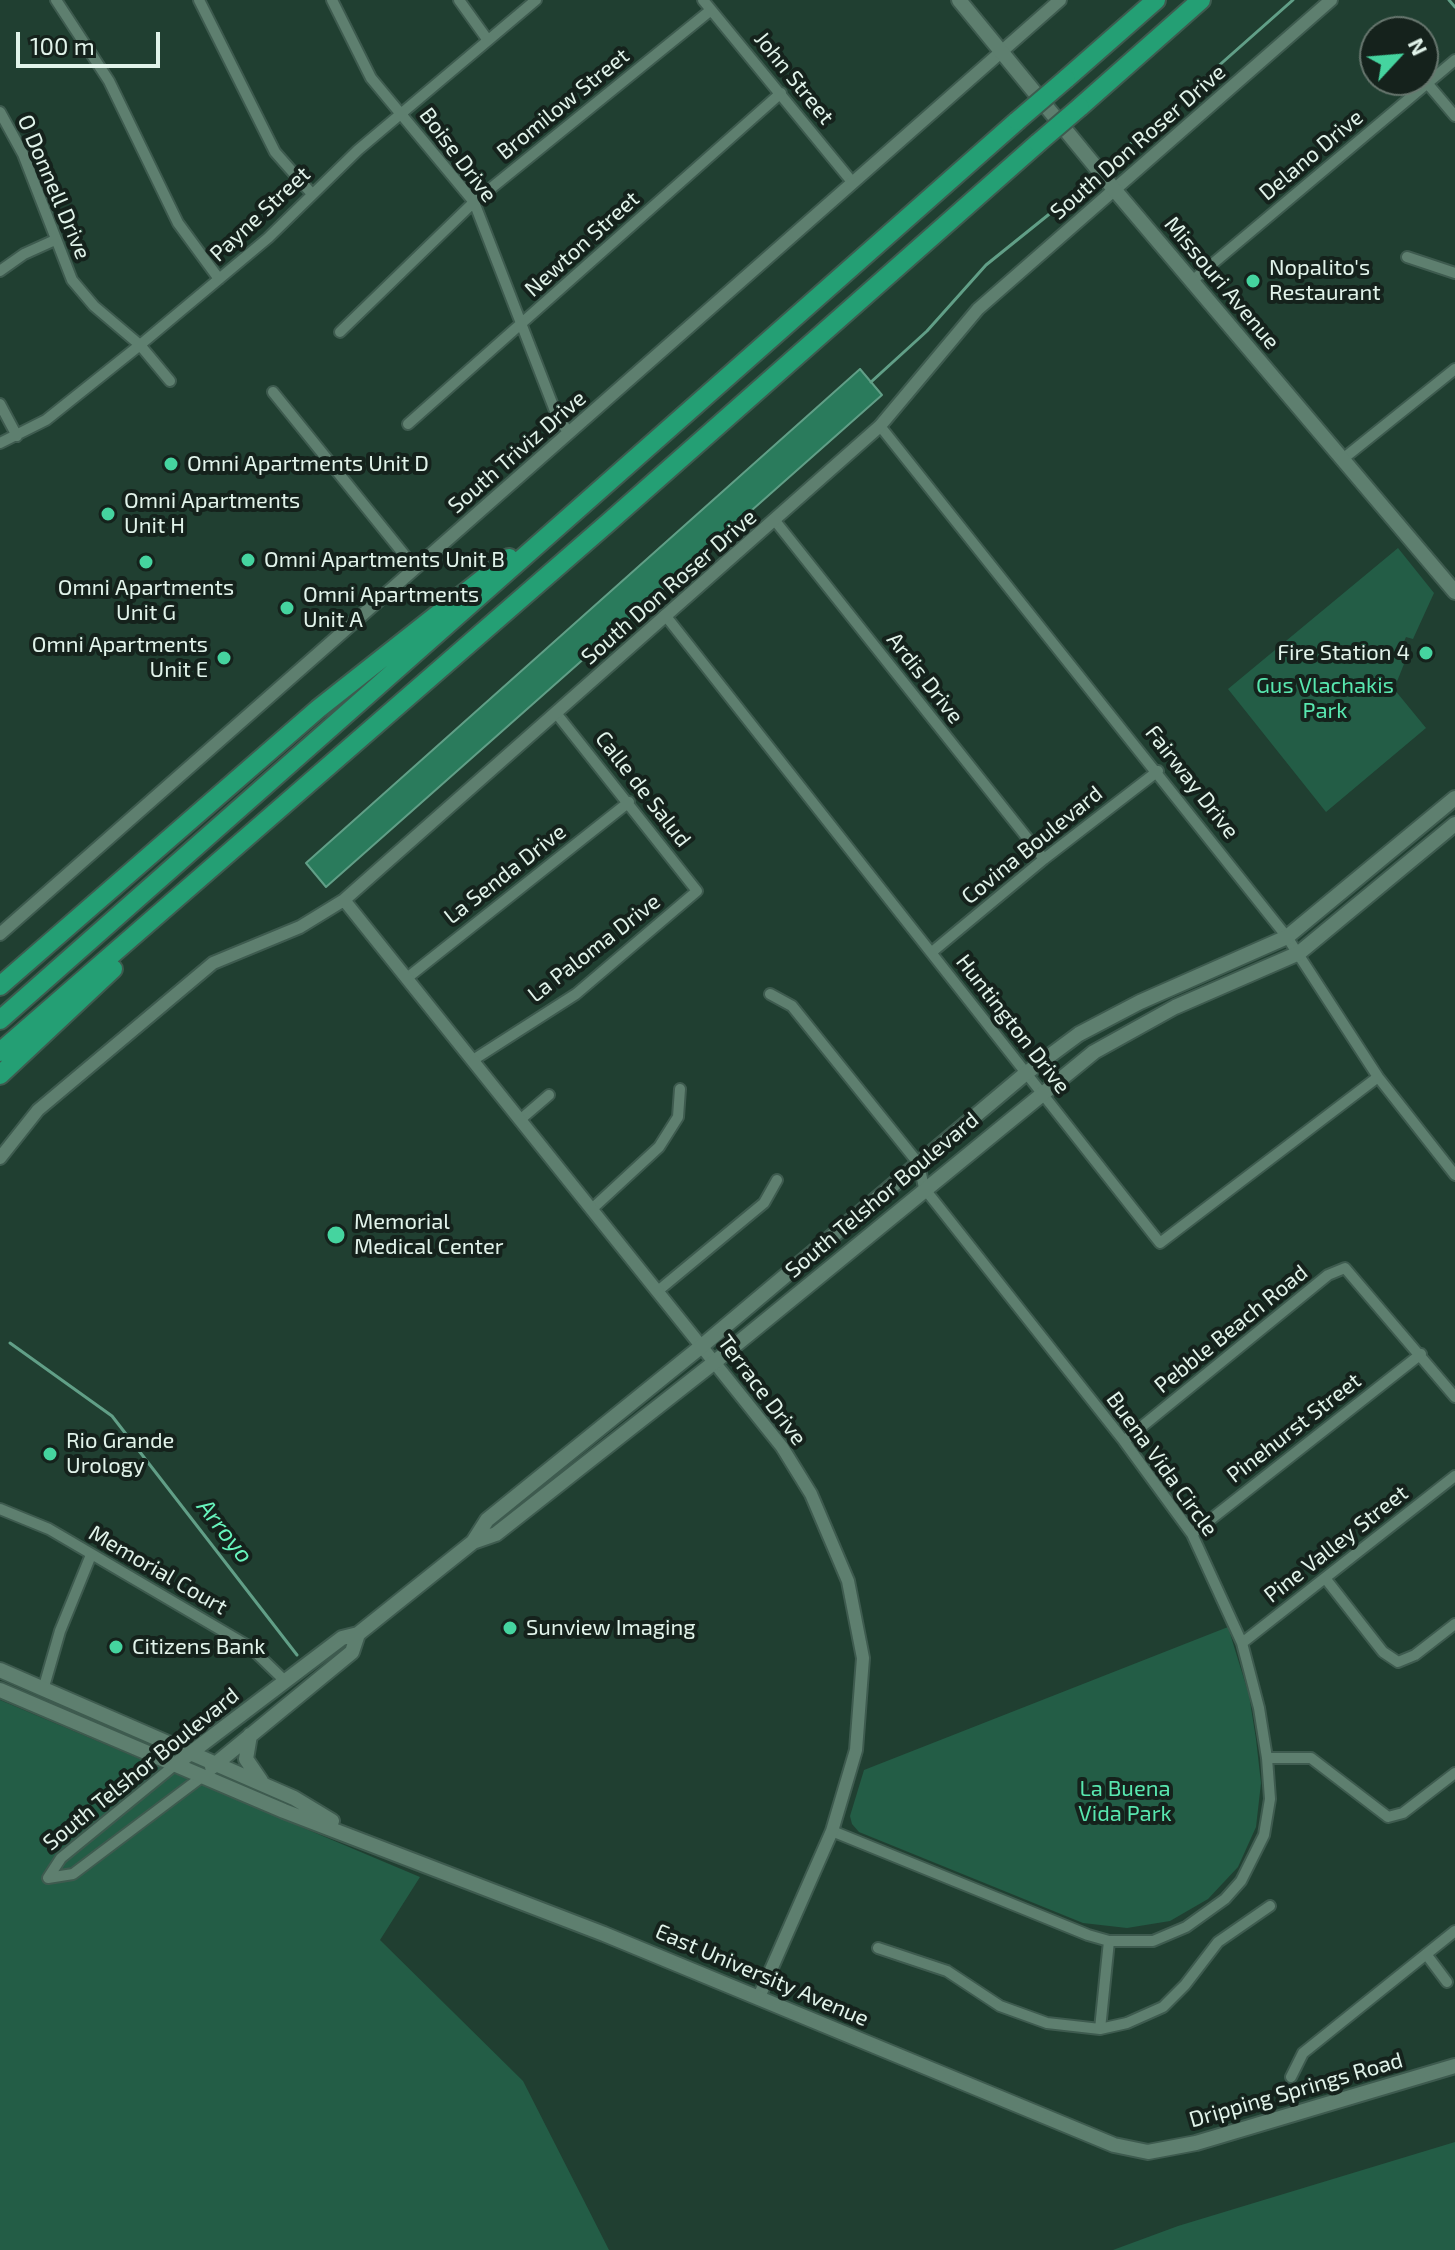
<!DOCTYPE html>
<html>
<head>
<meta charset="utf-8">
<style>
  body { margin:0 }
  #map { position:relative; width:1455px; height:2250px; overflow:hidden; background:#203f31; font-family:"Exo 2",sans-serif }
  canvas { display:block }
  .north { position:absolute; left:1359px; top:16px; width:80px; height:80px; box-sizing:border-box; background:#15221c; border:2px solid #67766e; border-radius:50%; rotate:64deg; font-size:22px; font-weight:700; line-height:32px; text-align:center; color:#e1f3ea }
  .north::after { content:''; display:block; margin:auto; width:28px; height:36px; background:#45d49f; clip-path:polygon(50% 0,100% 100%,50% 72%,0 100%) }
  .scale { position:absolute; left:16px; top:32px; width:144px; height:36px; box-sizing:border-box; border:4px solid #e1f3ea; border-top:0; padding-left:10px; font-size:24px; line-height:28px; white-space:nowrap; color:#e1f3ea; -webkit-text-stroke:6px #15221c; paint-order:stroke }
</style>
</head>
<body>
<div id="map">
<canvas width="1455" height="2250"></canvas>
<div class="north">N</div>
<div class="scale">100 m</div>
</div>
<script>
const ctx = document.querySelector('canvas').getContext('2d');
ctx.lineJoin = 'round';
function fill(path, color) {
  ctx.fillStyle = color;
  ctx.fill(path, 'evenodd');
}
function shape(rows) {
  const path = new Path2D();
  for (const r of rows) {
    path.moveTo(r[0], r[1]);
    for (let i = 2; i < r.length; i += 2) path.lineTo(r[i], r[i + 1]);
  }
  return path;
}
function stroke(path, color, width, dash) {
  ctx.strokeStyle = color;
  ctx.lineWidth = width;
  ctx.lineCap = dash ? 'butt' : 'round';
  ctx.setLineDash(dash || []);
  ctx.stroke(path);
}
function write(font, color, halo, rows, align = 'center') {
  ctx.font = font + ' "Exo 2",sans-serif';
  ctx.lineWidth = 8;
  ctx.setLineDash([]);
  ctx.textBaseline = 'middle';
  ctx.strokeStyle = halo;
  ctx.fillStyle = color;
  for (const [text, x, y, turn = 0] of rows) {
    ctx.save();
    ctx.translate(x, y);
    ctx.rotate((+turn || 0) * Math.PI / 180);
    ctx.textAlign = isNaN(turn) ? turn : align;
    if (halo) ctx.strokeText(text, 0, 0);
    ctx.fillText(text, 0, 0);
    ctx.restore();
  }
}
fill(shape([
  [1398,548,1434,593,1413,639,1406,637,1398,655,1406,659,1394,689,1426,728,1326,812,1228,689],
  [1228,1627,1249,1695,1256,1739,1261,1783,1256,1827,1238,1867,1208,1899,1170,1921,1127,1928,1083,1923,859,1832,852,1824,850,1816,864,1770],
  [0,1700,420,1877,380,1940,523,2081,609,2250,0,2250],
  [1455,2142,1455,2250,1113,2250,1178,2226]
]), '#235d46');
const water = shape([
  [860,369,882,395,326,887,306,863,860,369]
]);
fill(water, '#2a7b5c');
stroke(water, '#619f87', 2);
stroke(shape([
  [1449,0,1455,7],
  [1119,154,1293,0],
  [871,382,927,331,986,265,1078,191],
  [10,1343,112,1416,297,1655]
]), '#619f87', 3);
const minor = shape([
  [56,0,109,81,178,223,219,279],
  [199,0,275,152,312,194],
  [332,0,371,78,474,202,557,416,569,433],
  [459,0,487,39],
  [703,0,853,183],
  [1427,83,1455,116],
  [0,112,23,154,72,280,94,306,140,345,170,381],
  [1407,257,1455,273],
  [0,271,24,254,55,240],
  [1192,281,1455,60],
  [340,332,474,202,711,10],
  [273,392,415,568],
  [0,404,17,436],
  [408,424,781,93],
  [880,426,1287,937,1378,1077,1455,1175],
  [0,443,46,420,140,345,268,238,358,150,536,0],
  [1344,458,1455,369],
  [776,522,1044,859],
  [665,615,1160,1243,1378,1077],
  [932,952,1044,859,1158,771],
  [407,978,629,802],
  [770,994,792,1006,919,1164,924,1188,1124,1441,1192,1534,1242,1643,1259,1708,1267,1758,1270,1799,1264,1835,1241,1881,1225,1899,1186,1927,1153,1941,1109,1941,1088,1935,832,1831],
  [473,1060,576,994,697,891,556,713],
  [521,1119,549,1095],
  [593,1208,659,1147,678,1117,680,1089],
  [659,1290,764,1203,777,1180],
  [1124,1441,1328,1275,1345,1268,1455,1397],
  [0,1509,49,1529,250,1647,285,1681],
  [1192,1534,1421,1354],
  [1325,1578,1383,1652,1398,1662,1415,1655,1455,1624],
  [1242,1643,1455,1476],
  [43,1690,60,1631,91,1555],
  [1267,1758,1311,1758,1388,1817,1403,1813,1455,1773],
  [48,1878,73,1874,203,1776],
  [48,1878,61,1858,176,1764],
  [878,1948,947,1971,1000,2006,1047,2023,1100,2029,1127,2023,1163,2007,1185,1985,1218,1942,1270,1906],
  [1426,1954,1447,1982],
  [1100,2029,1109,1941],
  [1291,2077,1303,2053,1455,1931]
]);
const tertiary = shape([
  [344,900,782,1447,811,1494,848,1581,863,1658,856,1750,832,1831,759,1997],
  [0,934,1060,0],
  [0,1158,38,1110,213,963,300,927,344,900,880,426,978,309,1331,0]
]);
const secondary = shape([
  [959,0,1113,188,1455,592],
  [473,1542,487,1520,703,1345,1025,1074,1079,1034,1140,1002,1287,937,1455,798],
  [0,1670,294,1798,332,1821],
  [0,1690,284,1811,604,1934,1114,2145,1148,2152,1196,2143,1455,2066],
  [250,1735,246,1759,261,1781],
  [176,1764,342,1638,358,1634,473,1542,496,1534,716,1361,1094,1052,1175,1007,1299,953,1455,824],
  [212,1767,352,1652,358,1634]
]);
const motorway = shape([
  [1066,79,1156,0],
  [1080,107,1201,0],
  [0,986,318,709,509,558],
  [0,1020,1017,121],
  [0,1052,609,522,1038,143],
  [0,1075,113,969]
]);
stroke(minor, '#3e5b4f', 14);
stroke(tertiary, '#3e5b4f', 16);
stroke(secondary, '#3e5b4f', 18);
stroke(motorway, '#3e5b4f', 22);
stroke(minor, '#5e7f6f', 10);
stroke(tertiary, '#5e7f6f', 12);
stroke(secondary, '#5e7f6f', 14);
stroke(motorway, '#249f74', 18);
const motorwayBridge = shape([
  [1017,121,1066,79],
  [1038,143,1080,107]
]);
stroke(motorwayBridge, '#3e5b4f', 22, []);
stroke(motorwayBridge, '#249f74', 18);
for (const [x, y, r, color] of [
  [1253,281,8,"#45d49f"],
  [171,464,8,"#45d49f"],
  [108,514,8,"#45d49f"],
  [248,560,8,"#45d49f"],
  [146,562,8,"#45d49f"],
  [287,608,8,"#45d49f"],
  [1426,653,8,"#45d49f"],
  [224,658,8,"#45d49f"],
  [336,1235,10,"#45d49f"],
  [50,1454,8,"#45d49f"],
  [510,1628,8,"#45d49f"],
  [116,1647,8,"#45d49f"]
]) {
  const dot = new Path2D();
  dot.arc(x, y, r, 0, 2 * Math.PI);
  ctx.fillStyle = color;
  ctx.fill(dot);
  stroke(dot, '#15221c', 3);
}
write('22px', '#e1f3ea', '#15221c', [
  ["John Street",794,78,51],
  ["Bromilow Street",563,104,-39],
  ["South Don Roser Drive",1138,142,-41],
  ["Boise Drive",458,155,53],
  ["Delano Drive",1311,155,-40],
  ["O Donnell Drive",54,187,67],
  ["Payne Street",260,214,-43],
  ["Newton Street",582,244,-42],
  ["Missouri Avenue",1222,283,50],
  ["South Triviz Drive",517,452,-41],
  ["South Don Roser Drive",669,587,-41],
  ["Ardis Drive",925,678,52],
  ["Fairway Drive",1192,782,52],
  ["Calle de Salud",643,789,52],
  ["Covina Boulevard",1032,845,-39],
  ["La Senda Drive",505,874,-38],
  ["La Paloma Drive",594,948,-38],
  ["Huntington Drive",1013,1024,52],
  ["South Telshor Boulevard",882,1195,-40],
  ["Pebble Beach Road",1231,1329,-39],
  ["Terrace Drive",762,1390,53],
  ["Pinehurst Street",1294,1428,-38],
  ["Buena Vida Circle",1162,1464,54],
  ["Pine Valley Street",1336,1544,-38],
  ["Memorial Court",158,1570,30],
  ["South Telshor Boulevard",141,1769,-39],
  ["East University Avenue",762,1975,23],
  ["Dripping Springs Road",1296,2090,-16]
]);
write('22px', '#e1f3ea', '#15221c', [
  ["Nopalito's",1269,268],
  ["Restaurant",1269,293],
  ["Omni Apartments Unit D",187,464],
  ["Omni Apartments",124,501],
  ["Unit H",124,526],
  ["Omni Apartments Unit B",264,560],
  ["Omni Apartments",146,588,"center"],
  ["Unit G",146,613,"center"],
  ["Omni Apartments",303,595],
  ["Unit A",303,620],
  ["Omni Apartments",208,645,"right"],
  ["Unit E",208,670,"right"],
  ["Fire Station 4",1410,653,"right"],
  ["Memorial",354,1222],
  ["Medical Center",354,1247],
  ["Rio Grande",66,1441],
  ["Urology",66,1466],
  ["Sunview Imaging",526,1628],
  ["Citizens Bank",132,1647]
], 'left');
write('22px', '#58e7af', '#15221c', [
  ["Gus Vlachakis",1325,686],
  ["Park",1325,711],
  ["La Buena",1125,1789],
  ["Vida Park",1125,1814]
]);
write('italic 24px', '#67f4bc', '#15221c', [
  ["Arroyo",225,1531,52]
]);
</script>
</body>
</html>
